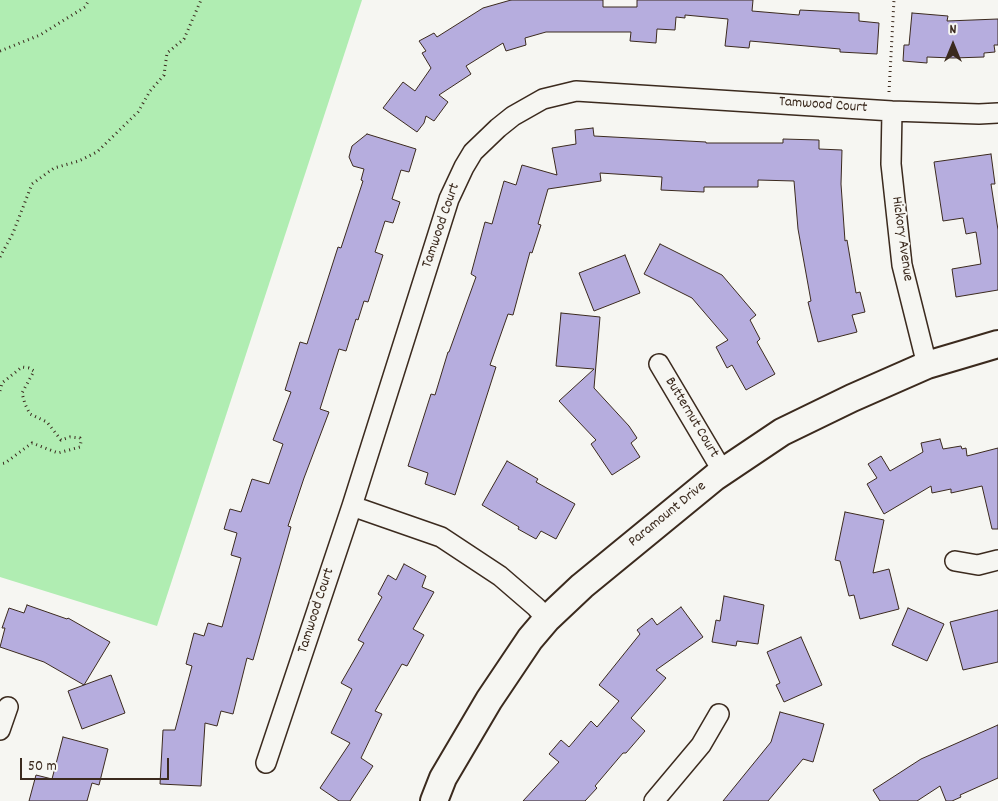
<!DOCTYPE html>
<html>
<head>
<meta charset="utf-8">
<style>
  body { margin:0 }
  #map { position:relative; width:998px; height:801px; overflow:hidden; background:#f6f6f2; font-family:Dekko,sans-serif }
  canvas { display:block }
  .north { position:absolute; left:928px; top:20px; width:50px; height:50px; -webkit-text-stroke:4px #f6f6f2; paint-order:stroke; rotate:0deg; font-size:14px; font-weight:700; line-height:20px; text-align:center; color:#3b2a1e }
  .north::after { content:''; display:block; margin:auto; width:18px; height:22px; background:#3b2a1e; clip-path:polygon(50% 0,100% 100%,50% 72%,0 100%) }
  .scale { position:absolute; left:20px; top:758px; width:149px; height:22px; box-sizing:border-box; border:2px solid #3b2a1e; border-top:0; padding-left:6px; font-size:15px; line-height:18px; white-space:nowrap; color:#3b2a1e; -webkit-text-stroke:4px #f6f6f2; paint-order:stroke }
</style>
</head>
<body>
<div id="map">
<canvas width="998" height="801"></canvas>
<div class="north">N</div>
<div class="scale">50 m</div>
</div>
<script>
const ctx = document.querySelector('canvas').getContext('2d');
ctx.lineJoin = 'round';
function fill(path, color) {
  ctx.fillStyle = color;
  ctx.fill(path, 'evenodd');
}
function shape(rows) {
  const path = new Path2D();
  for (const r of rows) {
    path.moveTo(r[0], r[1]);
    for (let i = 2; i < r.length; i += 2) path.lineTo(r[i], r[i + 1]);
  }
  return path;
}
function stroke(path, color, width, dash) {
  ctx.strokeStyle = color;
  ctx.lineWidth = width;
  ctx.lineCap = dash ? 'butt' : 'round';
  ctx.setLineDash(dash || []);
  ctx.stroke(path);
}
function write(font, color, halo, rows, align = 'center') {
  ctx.font = font + ' Dekko,sans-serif';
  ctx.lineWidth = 4;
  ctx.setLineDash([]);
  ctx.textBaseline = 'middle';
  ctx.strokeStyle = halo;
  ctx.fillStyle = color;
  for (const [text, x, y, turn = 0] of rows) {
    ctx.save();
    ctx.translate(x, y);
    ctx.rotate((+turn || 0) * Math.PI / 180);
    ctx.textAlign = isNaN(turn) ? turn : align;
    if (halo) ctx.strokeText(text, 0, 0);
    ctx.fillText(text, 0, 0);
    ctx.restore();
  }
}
fill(shape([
  [0,0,362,0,157,626,0,577]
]), '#b0edb2');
const building = shape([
  [511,0,603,0,603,7,637,7,637,0,753,0,752,11,799,15,800,10,859,13,859,21,879,23,877,54,840,52,840,49,750,41,749,48,725,46,728,19,685,15,685,18,676,17,675,30,657,29,656,43,630,41,631,32,546,32,525,38,526,45,506,51,503,43,466,66,471,74,439,95,448,102,434,121,426,116,424,123,417,132,383,108,403,82,415,91,431,68,422,53,426,51,419,41,434,33,437,37,483,8,511,0],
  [912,13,948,16,947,21,998,19,998,45,994,45,995,52,984,53,984,57,953,58,927,57,927,63,903,61,904,45,909,45,912,13],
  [593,128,594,136,706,142,706,143,783,143,783,139,819,140,819,149,842,150,841,184,845,241,847,240,856,293,860,292,865,312,852,315,857,332,818,342,808,302,811,301,798,229,794,181,758,180,758,187,704,187,704,192,661,190,662,177,600,173,601,181,548,189,538,224,541,225,532,253,530,252,513,315,508,314,490,365,496,367,455,495,425,484,428,473,408,466,431,394,435,395,448,352,449,352,476,277,471,274,485,222,492,224,504,181,516,185,522,165,557,175,552,148,576,144,575,130,593,128],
  [367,134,416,149,409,172,401,170,392,199,400,202,393,223,385,221,375,252,383,255,368,302,364,301,358,320,356,319,346,351,339,349,320,409,329,412,304,478,288,526,291,527,253,660,247,658,233,714,221,711,217,726,205,723,201,786,160,784,163,730,175,730,192,666,186,664,194,633,204,636,208,623,222,627,241,558,231,555,237,533,224,529,230,509,241,512,252,479,269,484,283,444,273,440,291,392,285,390,300,342,307,344,338,247,341,248,363,181,361,180,364,169,353,166,349,157,352,146,367,134],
  [991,154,995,184,991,184,998,230,998,290,956,297,952,269,981,264,976,232,966,234,963,218,943,221,934,162,991,154],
  [660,244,722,275,756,315,750,320,760,339,757,342,775,374,746,390,732,365,727,368,716,347,728,340,692,298,644,274,660,244],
  [625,255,640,293,594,311,579,273,625,255],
  [561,313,600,317,594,388,629,426,637,438,631,443,640,457,612,475,591,444,596,440,559,401,594,369,556,366,561,313],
  [940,439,943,449,961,446,962,449,966,448,967,456,998,448,998,529,992,529,982,486,951,493,951,489,932,493,931,486,884,514,867,484,877,478,868,464,881,456,890,471,923,452,921,443,940,439],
  [507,461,538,479,536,482,575,504,556,539,541,531,536,539,518,529,519,527,482,505,507,461],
  [845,512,884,520,873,573,889,569,899,609,860,619,854,595,849,596,840,561,835,560,845,512],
  [404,564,426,576,422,587,434,592,413,629,424,635,407,666,402,664,375,711,382,714,361,758,373,766,350,801,339,801,320,788,350,743,331,733,352,689,341,683,364,643,358,640,382,597,378,594,388,575,396,580,404,564],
  [724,596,764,605,758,644,737,641,736,646,712,642,716,620,720,621,724,596],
  [27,605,67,619,68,618,110,642,84,685,111,675,125,713,82,729,68,691,84,685,44,662,0,647,5,628,2,628,9,608,24,613,27,605],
  [681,607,703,637,656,670,666,678,631,718,645,731,626,753,623,753,595,786,597,788,585,801,523,801,559,762,549,754,561,740,569,747,591,721,597,727,619,701,599,685,640,634,637,630,652,618,657,625,681,607],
  [908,608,944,624,927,661,892,645,908,608],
  [998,610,998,662,963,670,950,622,998,610],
  [801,637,822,685,784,702,776,685,780,683,767,652,801,637],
  [780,712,824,724,813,762,803,759,768,801,723,801,771,742,780,712],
  [998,725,998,778,960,795,961,797,952,801,946,801,940,786,917,801,880,801,873,790,921,759,998,725],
  [63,737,108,749,99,785,92,783,87,801,29,801,36,775,52,779,63,737]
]);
fill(building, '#b6adde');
stroke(building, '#3b2a1e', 1);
const street = shape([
  [892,111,891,164,902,265,927,365],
  [659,364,723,472],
  [352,506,441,537,500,576,536,607,547,619],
  [955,561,978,565,998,560],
  [0,730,8,707],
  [266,763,352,506,449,199,464,167,473,152,498,128,513,116,543,99,576,91,892,111,979,114,998,113],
  [654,801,701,745,719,714]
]);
const secondary = shape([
  [434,801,443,778,489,700,530,639,547,619,582,586,715,477,782,432,852,398,927,365,998,344]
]);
stroke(street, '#3b2a1e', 22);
stroke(secondary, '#3b2a1e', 30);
stroke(shape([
  [0,51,40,35,85,7,89,0],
  [889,92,894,0],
  [0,257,13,233,32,184,54,168,79,161,97,152,138,112,150,91,164,75,167,53,184,39,201,0],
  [0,391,2,383,22,367,29,368,34,371,22,393,25,404,30,414,47,422,61,440,70,437,80,438,81,442,80,447,58,453,32,443,5,463,0,464]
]), '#3b2a1e', 3, [1, 4]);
stroke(street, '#f6f6f2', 19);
stroke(secondary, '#f6f6f2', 26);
write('15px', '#3b2a1e', '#f6f6f2', [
  ["Tamwood Court",823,106,4],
  ["Tamwood Court",442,226,-71],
  ["Hickory Avenue",901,239,82],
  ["Butternut Court",691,418,59],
  ["Paramount Drive",668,515,-39],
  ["Tamwood Court",317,611,-72]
]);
</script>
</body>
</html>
